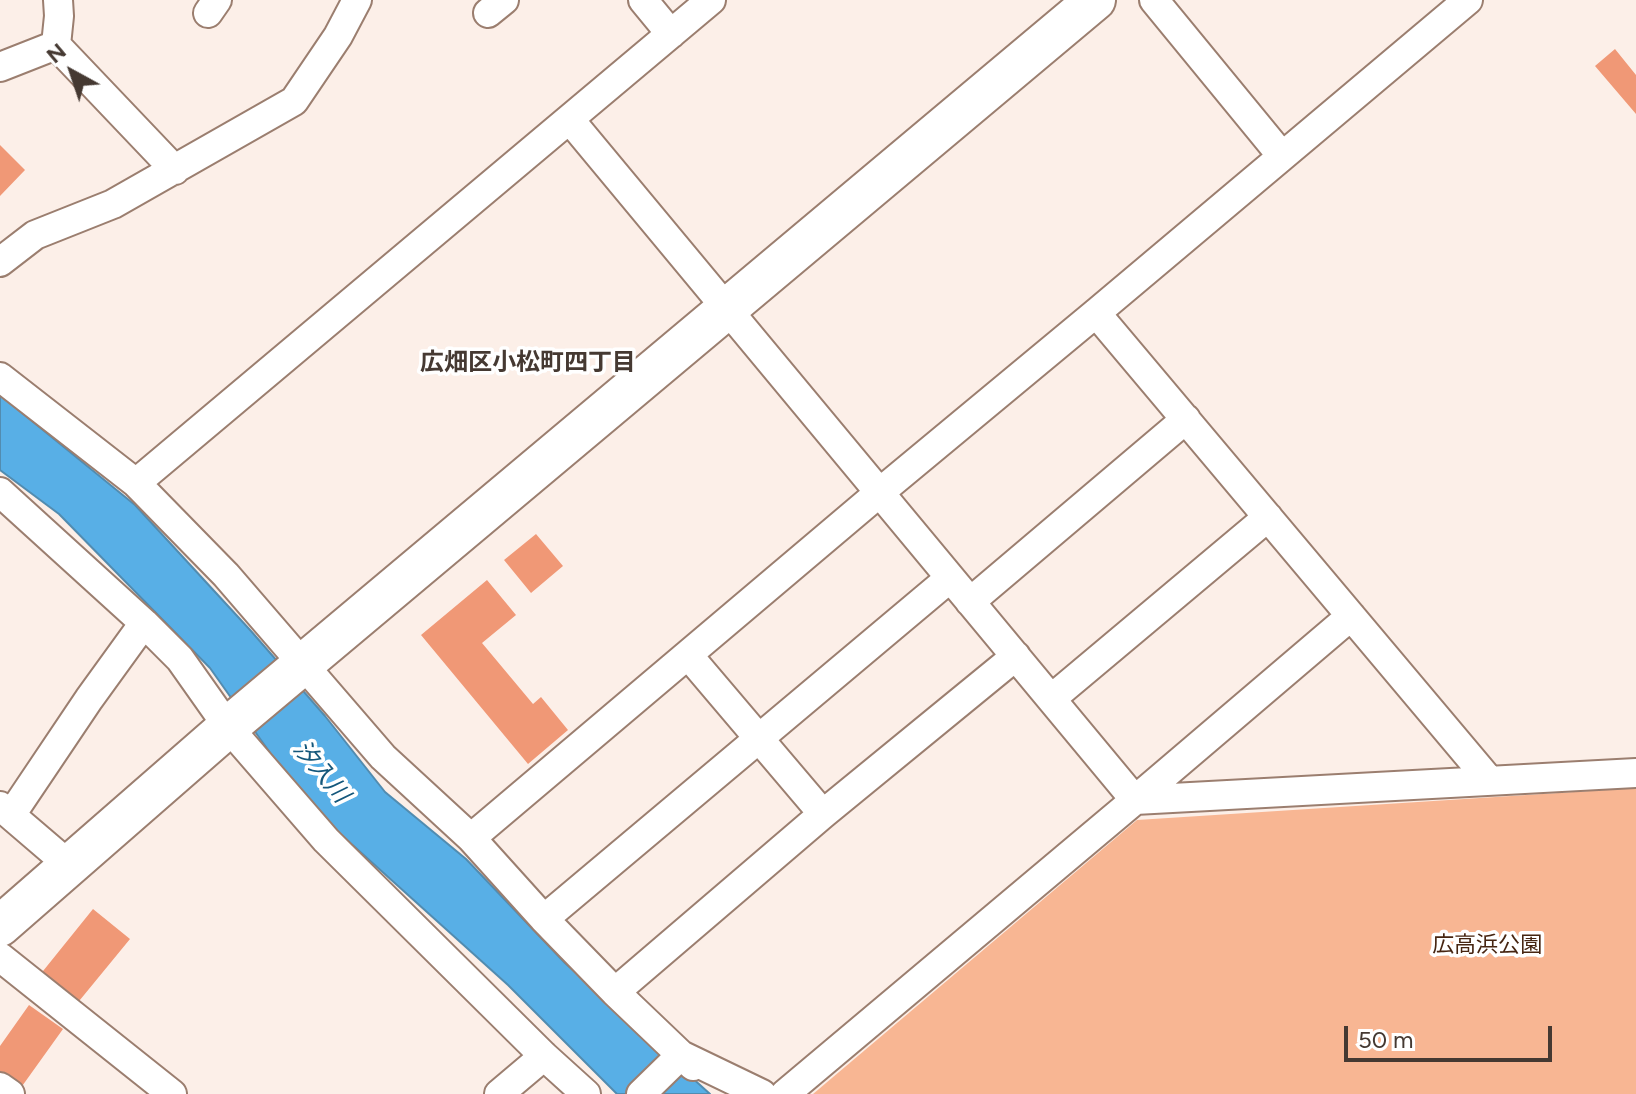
<!DOCTYPE html>
<html>
<head>
<meta charset="utf-8">
<style>
  body { margin:0 }
  #map { position:relative; width:1636px; height:1094px; overflow:hidden; background:#fcefe8; font-family:Figtree,sans-serif }
  canvas { display:block }
  .north { position:absolute; left:32px; top:32px; width:80px; height:80px; -webkit-text-stroke:6px #fff; paint-order:stroke; rotate:320deg; font-size:22px; font-weight:700; line-height:32px; text-align:center; color:#453932 }
  .north::after { content:''; display:block; margin:auto; width:28px; height:36px; background:#453932; clip-path:polygon(50% 0,100% 100%,50% 72%,0 100%) }
  .scale { position:absolute; left:1344px; top:1026px; width:208px; height:36px; box-sizing:border-box; border:4px solid #453932; border-top:0; padding-left:10px; font-size:24px; line-height:28px; white-space:nowrap; color:#453932; -webkit-text-stroke:6px #fff; paint-order:stroke }
</style>
</head>
<body>
<div id="map">
<canvas width="1636" height="1094"></canvas>
<div class="north">N</div>
<div class="scale">50 m</div>
</div>
<script>
const ctx = document.querySelector('canvas').getContext('2d');
ctx.lineJoin = 'round';
function fill(path, color) {
  ctx.fillStyle = color;
  ctx.fill(path, 'evenodd');
}
function shape(rows) {
  const path = new Path2D();
  for (const r of rows) {
    path.moveTo(r[0], r[1]);
    for (let i = 2; i < r.length; i += 2) path.lineTo(r[i], r[i + 1]);
  }
  return path;
}
function stroke(path, color, width, dash) {
  ctx.strokeStyle = color;
  ctx.lineWidth = width;
  ctx.lineCap = dash ? 'butt' : 'round';
  ctx.setLineDash(dash || []);
  ctx.stroke(path);
}
function write(font, color, halo, rows, align = 'center') {
  ctx.font = font + ' Figtree,"Noto Sans JP",sans-serif';
  ctx.lineWidth = 7;
  ctx.setLineDash([]);
  ctx.textBaseline = 'middle';
  ctx.strokeStyle = halo;
  ctx.fillStyle = color;
  for (const [text, x, y, turn = 0] of rows) {
    ctx.save();
    ctx.translate(x, y);
    ctx.rotate((+turn || 0) * Math.PI / 180);
    ctx.textAlign = isNaN(turn) ? turn : align;
    if (halo) ctx.strokeText(text, 0, 0);
    ctx.fillText(text, 0, 0);
    ctx.restore();
  }
}
fill(shape([
  [1636,788,1636,1094,813,1094,1137,820]
]), '#f8b693');
const water = shape([
  [0,395,135,505,251,631,325,716,385,792,466,859,565,963,710,1094,617,1094,508,985,327,822,273,757,210,668,59,514,0,470,0,395]
]);
fill(water, '#58afe6');
stroke(water, '#528cb0', 2);
fill(shape([
  [1615,49,1636,75,1636,114,1595,66],
  [0,145,25,170,0,196],
  [536,534,563,566,531,593,504,560],
  [487,580,516,615,482,643,533,704,541,697,568,730,528,764,421,635],
  [93,909,130,939,75,1006,39,976],
  [29,1005,63,1029,20,1089,0,1075,0,1046]
]), '#f09876');
const street = shape([
  [58,0,59,16,56,45,175,170],
  [643,0,671,34],
  [1154,0,1282,156],
  [208,13,217,0],
  [488,13,504,0],
  [0,67,56,45],
  [570,120,1135,800,1351,616],
  [0,262,35,235,113,204,294,101,338,36,357,0],
  [1096,313,1489,780],
  [0,377,136,483,226,575,383,757,471,838,544,919,615,992,681,1055,762,1094],
  [136,483,711,0],
  [0,492,144,623,180,659,228,727,326,840,544,1056,586,1094],
  [970,602,1186,419],
  [688,655,823,814],
  [1051,699,1268,517],
  [0,806,69,865],
  [11,815,89,699,144,623],
  [471,838,879,493,1096,313,1468,0],
  [544,919,950,578],
  [0,957,172,1094],
  [615,992,823,814,1016,656],
  [0,1087,10,1094],
  [499,1094,544,1056],
  [641,1094,681,1055,693,1066],
  [785,1094,1135,800,1636,773]
]);
const secondary = shape([
  [0,926,228,727,1095,0]
]);
stroke(street, '#9b7e6f', 32);
stroke(secondary, '#9b7e6f', 44);
stroke(street, '#fff', 28);
stroke(secondary, '#fff', 40);
write('22px', '#462511', '#fff', [
  ["広高浜公園",1487,946]
]);
write('bold 24px', '#453932', '#fff', [
  ["広畑区小松町四丁目",528,363]
]);
write('italic 24px', '#14577b', '#fff', [
  ["汐入川",321,772,50]
]);
</script>
</body>
</html>
